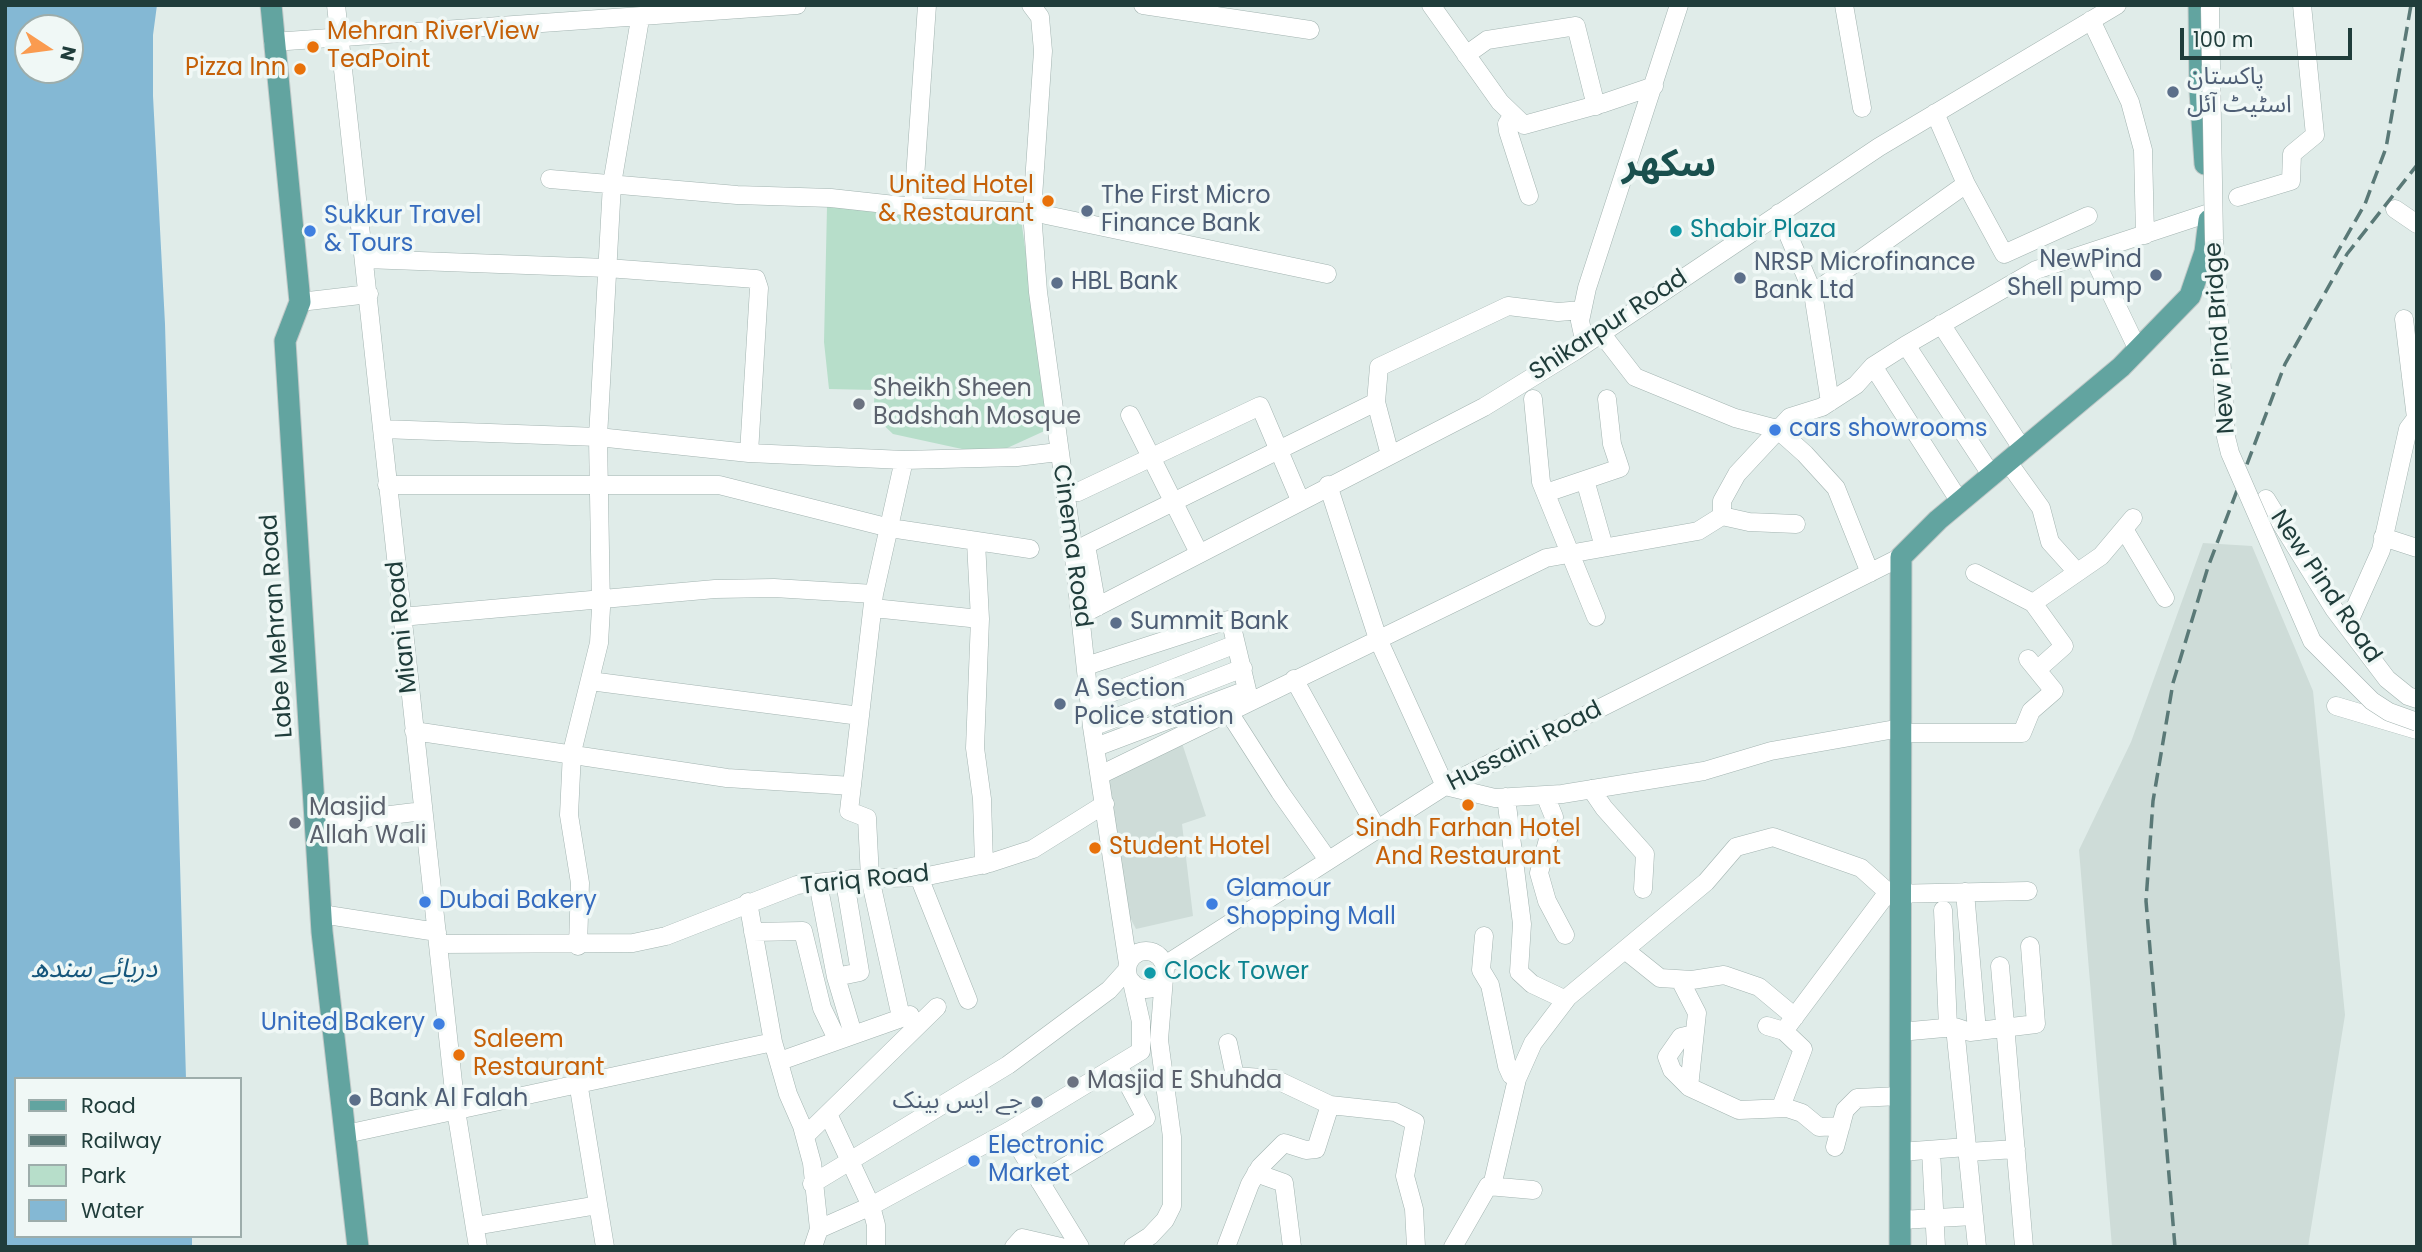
<!DOCTYPE html>
<html>
<head>
<meta charset="utf-8">
<style>
  body { margin:0 }
  #map { position:relative; width:2422px; height:1252px; overflow:hidden; background:#e0ece9; font-family:Poppins,sans-serif }
  canvas { display:block }
  .frame { position:absolute; inset:0; border:7px solid #203d3b; pointer-events:none }
  .legend { position:absolute; left:14px; top:1077px; width:228px; height:161px; box-sizing:border-box; background:#f0f8f6; border:2px solid #9dadab; margin:0; padding:9px 12px; list-style:none; font-size:21px; color:#203d3b }
  .legend li { display:flex; align-items:center; gap:14px; height:35px }
  .legend b { width:35px; border:2px solid #9dadab }
  .north { position:absolute; left:14px; top:14px; width:70px; height:70px; box-sizing:border-box; background:#f0f8f6; border:2px solid #9dadab; border-radius:50%; rotate:103deg; font-size:19px; font-weight:700; line-height:28px; text-align:center; color:#203d3b }
  .north::after { content:''; display:block; margin:auto; width:24px; height:32px; background:#fa9b50; clip-path:polygon(50% 0,100% 100%,50% 72%,0 100%) }
  .scale { position:absolute; left:2180px; top:28px; width:172px; height:32px; box-sizing:border-box; border:4px solid #203d3b; border-top:0; padding-left:9px; font-size:21px; line-height:24px; white-space:nowrap; color:#203d3b; -webkit-text-stroke:5px #f0f8f6; paint-order:stroke }
</style>
</head>
<body>
<div id="map">
<canvas width="2422" height="1252"></canvas>
<div class="frame"></div>
<ul class="legend">
<li><b style="height:9px;background:#62a4a0"></b>Road</li>
<li><b style="height:9px;background:#5a7977"></b>Railway</li>
<li><b style="height:19px;background:#b7deca"></b>Park</li>
<li><b style="height:19px;background:#84b8d4"></b>Water</li>
</ul>
<div class="north">N</div>
<div class="scale">100 m</div>
</div>
<script>
const ctx = document.querySelector('canvas').getContext('2d');
ctx.lineJoin = 'round';
function fill(path, color) {
  ctx.fillStyle = color;
  ctx.fill(path, 'evenodd');
}
function shape(rows) {
  const path = new Path2D();
  for (const r of rows) {
    if (r.length === 3) {
      path.moveTo(r[0] + r[2], r[1]);
      path.arc(r[0], r[1], r[2], 0, 2 * Math.PI);
      continue;
    }
    path.moveTo(r[0], r[1]);
    for (let i = 2; i < r.length; i += 2) path.lineTo(r[i], r[i + 1]);
  }
  return path;
}
function stroke(path, color, width, dash) {
  ctx.strokeStyle = color;
  ctx.lineWidth = width;
  ctx.lineCap = dash ? 'butt' : 'round';
  ctx.setLineDash(dash || []);
  ctx.stroke(path);
}
function write(font, color, halo, rows, align = 'center') {
  ctx.font = font + ' Poppins,"Noto Sans Arabic",sans-serif';
  ctx.lineWidth = 7;
  ctx.setLineDash([]);
  ctx.textBaseline = 'middle';
  ctx.strokeStyle = halo;
  ctx.fillStyle = color;
  for (const [text, x, y, turn = 0] of rows) {
    ctx.save();
    ctx.translate(x, y);
    ctx.rotate((+turn || 0) * Math.PI / 180);
    ctx.textAlign = isNaN(turn) ? turn : align;
    if (halo) ctx.strokeText(text, 0, 0);
    ctx.fillText(text, 0, 0);
    ctx.restore();
  }
}
fill(shape([
  [2203,543,2252,546,2313,691,2345,1015,2308,1247,2112,1247,2079,850,2131,742],
  [1181,740,1206,816,1182,824,1193,916,1136,929,1122,902,1106,771]
]), '#cedcd8');
fill(shape([
  [827,207,1021,219,1051,428,1005,449,985,454,893,434,873,415,875,390,829,389,824,342]
]), '#b7deca');
fill(shape([
  [5,5,157,5,153,35,153,96,165,324,186,1079,16,1079,16,1236,192,1236,192,1247,5,1247],
  [28,28,70,28,70,70,28,70]
]), '#84b8d4');
const minor = shape([
  [336,5,456,1110,478,1247],
  [1031,5,1040,17,1043,51,1032,212,1038,292,1073,548,1092,727,1128,964],
  [1143,5,1310,30],
  [1431,5,1500,102,1524,125,1604,103,1654,86],
  [1844,5,1862,108],
  [2091,20,2130,102,2143,150,2145,235],
  [273,42,797,5],
  [1466,55,1487,40,1576,26,1596,106],
  [1512,116,1507,124,1508,131,1529,196],
  [550,179,737,195,831,198,913,207,1032,212,1327,274],
  [1966,184,2004,254,2088,216],
  [2238,197,2291,181,2292,154,2315,135,2302,5],
  [913,207,927,5],
  [2395,209,2417,224],
  [1779,213,1813,293,1830,402],
  [2091,252,2138,350],
  [365,259,607,268,756,279,759,288,749,453],
  [1813,293,1966,184,1935,113],
  [300,302,369,294],
  [2404,319,2416,418],
  [1941,324,2023,450],
  [1601,333,1635,377,1735,418,1777,429,1805,454,1836,488,1870,573],
  [1585,344,1580,321,1587,288,1679,5],
  [1906,345,1992,476],
  [1873,366,1960,502],
  [1533,399,1541,482,1596,617],
  [1130,415,1199,553],
  [382,429,598,437,749,453,904,460,1017,457,1058,452],
  [1390,455,1376,402,1379,367,1508,306,1558,312,1582,310],
  [2008,462,2041,508,2050,542,2077,572],
  [1585,480,1604,547],
  [387,485,719,485,890,528,1030,549],
  [1328,485,1378,639,1445,786,1495,798,1562,794,1704,771,1771,751,1901,728],
  [1078,492,1260,406,1300,500],
  [1546,493,1620,468,1612,444,1607,399],
  [2266,499,2334,609,2387,679,2408,696,2417,699],
  [1722,516,1722,501,1737,474,1790,417,1822,407,1856,385,1873,366,1906,345,2036,270,2209,213],
  [2124,529,2165,598],
  [2383,537,2417,548],
  [976,542,980,619,975,748,982,799,984,865],
  [1975,573,2033,603,2101,556,2133,518],
  [2033,603,2064,646,2037,670],
  [1097,607,1086,545,1376,402],
  [873,608,980,619],
  [1081,615,1484,407,1575,351,1879,147,2117,5],
  [401,617,715,589,774,588,874,594],
  [2347,626,2381,550,2408,429,2417,417],
  [1086,666,1228,620,1231,623,1247,690,1096,747],
  [1294,679,1377,829],
  [590,681,860,716],
  [1090,701,1236,644],
  [2336,706,2417,730],
  [1230,714,1280,792,1328,860],
  [1092,727,1243,668],
  [414,731,727,778,852,786],
  [1901,733,2022,733,2031,711,2054,691,2028,659],
  [1100,775,1546,558,1698,531,1722,516,1749,522,1796,524],
  [1591,789,1604,808,1645,854,1643,889],
  [1545,795,1554,817,1539,873,1547,901,1565,935],
  [1506,797,1522,924,1519,972,1532,984,1566,1000],
  [317,824,423,811],
  [919,877,968,1000],
  [818,883,836,977,853,1034],
  [1965,892,1977,1031],
  [748,902,773,1042,788,1094,802,1126,812,1163,819,1229,813,1247],
  [1943,910,1948,1027],
  [321,914,437,932],
  [753,932,803,931,822,1008,837,1039],
  [1484,936,1481,970,1490,985,1507,1066,1511,1075,1517,1079],
  [438,944,633,943,666,936,797,885,853,879,923,877,990,863,1033,849,1105,804],
  [578,946,580,883,569,815,572,752,599,643,601,608,598,437,612,184,640,19],
  [1625,950,1660,978,1692,980,1724,975,1759,987,1795,1017],
  [1146,970,19],
  [1165,965,1445,786,1901,557],
  [2000,966,2024,1247],
  [836,977,860,972,845,882],
  [1680,980,1697,1013,1689,1087],
  [901,1017,870,878,867,818,849,811,874,594,904,460],
  [1767,1026,1784,1031,1888,892],
  [1955,1027,1977,1247],
  [1900,1032,1955,1027,1970,1032,2036,1024,2030,946],
  [1694,1034,1681,1037,1667,1057,1672,1070,1689,1087,1739,1110,1787,1108,1802,1113,1819,1127,1841,1126],
  [1228,1043,1235,1076,1275,1079,1330,1105,1395,1112,1415,1122,1405,1176,1414,1209,1416,1247],
  [780,1061,910,1015],
  [578,1082,605,1247],
  [1781,1107,1803,1049,1784,1031],
  [828,1114,871,1206,876,1225,876,1247],
  [1009,1131,1080,1247],
  [346,1134,773,1042],
  [805,1136,937,1007],
  [1835,1147,1845,1110,1857,1098,1900,1096],
  [1931,1150,1936,1247],
  [1900,1152,1967,1147],
  [1968,1152,2016,1149],
  [1256,1173,1284,1183,1292,1247],
  [1040,1182,1146,1118,1118,1065],
  [812,1184,1008,1065,1109,990,1127,970],
  [1492,1186,1517,1079,1533,1043,1568,997,1706,882,1736,847,1773,837,1861,868,1890,894,2028,891],
  [1900,1220,1974,1216],
  [475,1226,598,1205],
  [819,1229,871,1206,1009,1131,1141,1051,1141,1022,1132,982],
  [1014,1247,1022,1238,1061,1247],
  [1133,1247,1150,1236,1165,1220,1172,1206,1172,1137,1159,1040,1164,978],
  [1226,1247,1250,1184,1260,1167,1284,1143,1306,1150,1316,1149,1330,1105],
  [1453,1247,1488,1186,1533,1190]
]);
const major = shape([
  [271,5,300,302,285,341,322,932,358,1247],
  [2199,5,2200,91,2205,164],
  [1900,1247,1901,557,1938,520,2121,367,2190,296,2205,252,2209,220]
]);
stroke(minor, '#a3b4b1', 19);
stroke(major, '#c1c9c8', 23);
stroke(minor, '#fff', 18);
stroke(major, '#62a4a0', 21);
stroke(shape([
  [2334,258,2365,204,2386,148,2411,5],
  [2175,1247,2146,901,2153,801,2173,683,2208,567,2285,364,2347,254,2417,165]
]), '#5a7977', 3.5, [14, 7]);
const minorBridge = shape([
  [2210,8,2214,240,2226,437,2230,453,2312,641,2372,701,2389,712,2417,722]
]);
stroke(minorBridge, '#a3b4b1', 19, []);
stroke(minorBridge, '#fff', 18);
for (const [x, y, r, color] of [
  [313,47,7,"#e8710a"],
  [300,69,7,"#e8710a"],
  [2173,92,7,"#5c6f8a"],
  [1048,201,7,"#e8710a"],
  [1087,211,7,"#5c6f8a"],
  [310,231,7,"#3f7fe0"],
  [1676,231,7,"#0f9aa8"],
  [2156,275,7,"#5c6f8a"],
  [1740,278,7,"#5c6f8a"],
  [1057,283,7,"#5c6f8a"],
  [859,404,7,"#6b7280"],
  [1775,430,7,"#3f7fe0"],
  [1116,623,7,"#5c6f8a"],
  [1060,704,7,"#5c6f8a"],
  [1468,805,7,"#e8710a"],
  [295,823,7,"#6b7280"],
  [1095,848,7,"#e8710a"],
  [425,902,7,"#3f7fe0"],
  [1212,904,7,"#3f7fe0"],
  [1150,973,7,"#0f9aa8"],
  [439,1024,7,"#3f7fe0"],
  [459,1055,7,"#e8710a"],
  [1073,1082,7,"#6b7280"],
  [355,1100,7,"#5c6f8a"],
  [1037,1102,7,"#5c6f8a"],
  [974,1161,7,"#3f7fe0"]
]) {
  const dot = new Path2D();
  dot.arc(x, y, r, 0, 2 * Math.PI);
  ctx.fillStyle = color;
  ctx.fill(dot);
  stroke(dot, '#f0f8f6', 2.5);
}
write('24px', '#c56008', '#f0f8f6', [
  ["Mehran RiverView",327,33],
  ["TeaPoint",327,61],
  ["Pizza Inn",286,69,"right"],
  ["United Hotel",1034,187,"right"],
  ["& Restaurant",1034,215,"right"],
  ["Sindh Farhan Hotel",1468,830,"center"],
  ["And Restaurant",1468,858,"center"],
  ["Student Hotel",1109,848],
  ["Saleem",473,1041],
  ["Restaurant",473,1069]
], 'left');
write('24px', '#4e5e75', '#f0f8f6', [
  ["پاکستان",2187,78],
  ["اسٹیٹ آئل",2187,106],
  ["The First Micro",1101,197],
  ["Finance Bank",1101,225],
  ["NewPind",2142,261,"right"],
  ["Shell pump",2142,289,"right"],
  ["NRSP Microfinance",1754,264],
  ["Bank Ltd",1754,292],
  ["HBL Bank",1071,283],
  ["Summit Bank",1130,623],
  ["A Section",1074,690],
  ["Police station",1074,718],
  ["Bank Al Falah",369,1100],
  ["جے ایس بینک",1023,1102,"right"]
], 'left');
write('24px', '#366cbe', '#f0f8f6', [
  ["Sukkur Travel",324,217],
  ["& Tours",324,245],
  ["cars showrooms",1789,430],
  ["Glamour",1226,890],
  ["Shopping Mall",1226,918],
  ["Dubai Bakery",439,902],
  ["United Bakery",425,1024,"right"],
  ["Electronic",988,1147],
  ["Market",988,1175]
], 'left');
write('24px', '#0d838f', '#f0f8f6', [
  ["Shabir Plaza",1690,231],
  ["Clock Tower",1164,973]
], 'left');
write('24px', '#203d3b', '#f0f8f6', [
  ["Shikarpur Road",1609,326,-33],
  ["New Pind Bridge",2221,338,-94],
  ["Cinema Road",1071,546,82],
  ["New Pind Road",2325,587,56],
  ["Labe Mehran Road",278,626,-94],
  ["Miani Road",403,627,-96],
  ["Hussaini Road",1525,747,-27],
  ["Tariq Road",865,881,-6]
]);
write('24px', '#5b616d', '#f0f8f6', [
  ["Sheikh Sheen",873,390],
  ["Badshah Mosque",873,418],
  ["Masjid",309,809],
  ["Allah Wali",309,837],
  ["Masjid E Shuhda",1087,1082]
], 'left');
write('italic 26px', '#16577c', '#f0f8f6', [
  ["دریائے سندھ",94,970]
]);
write('bold 38px', '#1a504e', '#f0f8f6', [
  ["سکھر",1669,166]
]);
</script>
</body>
</html>
